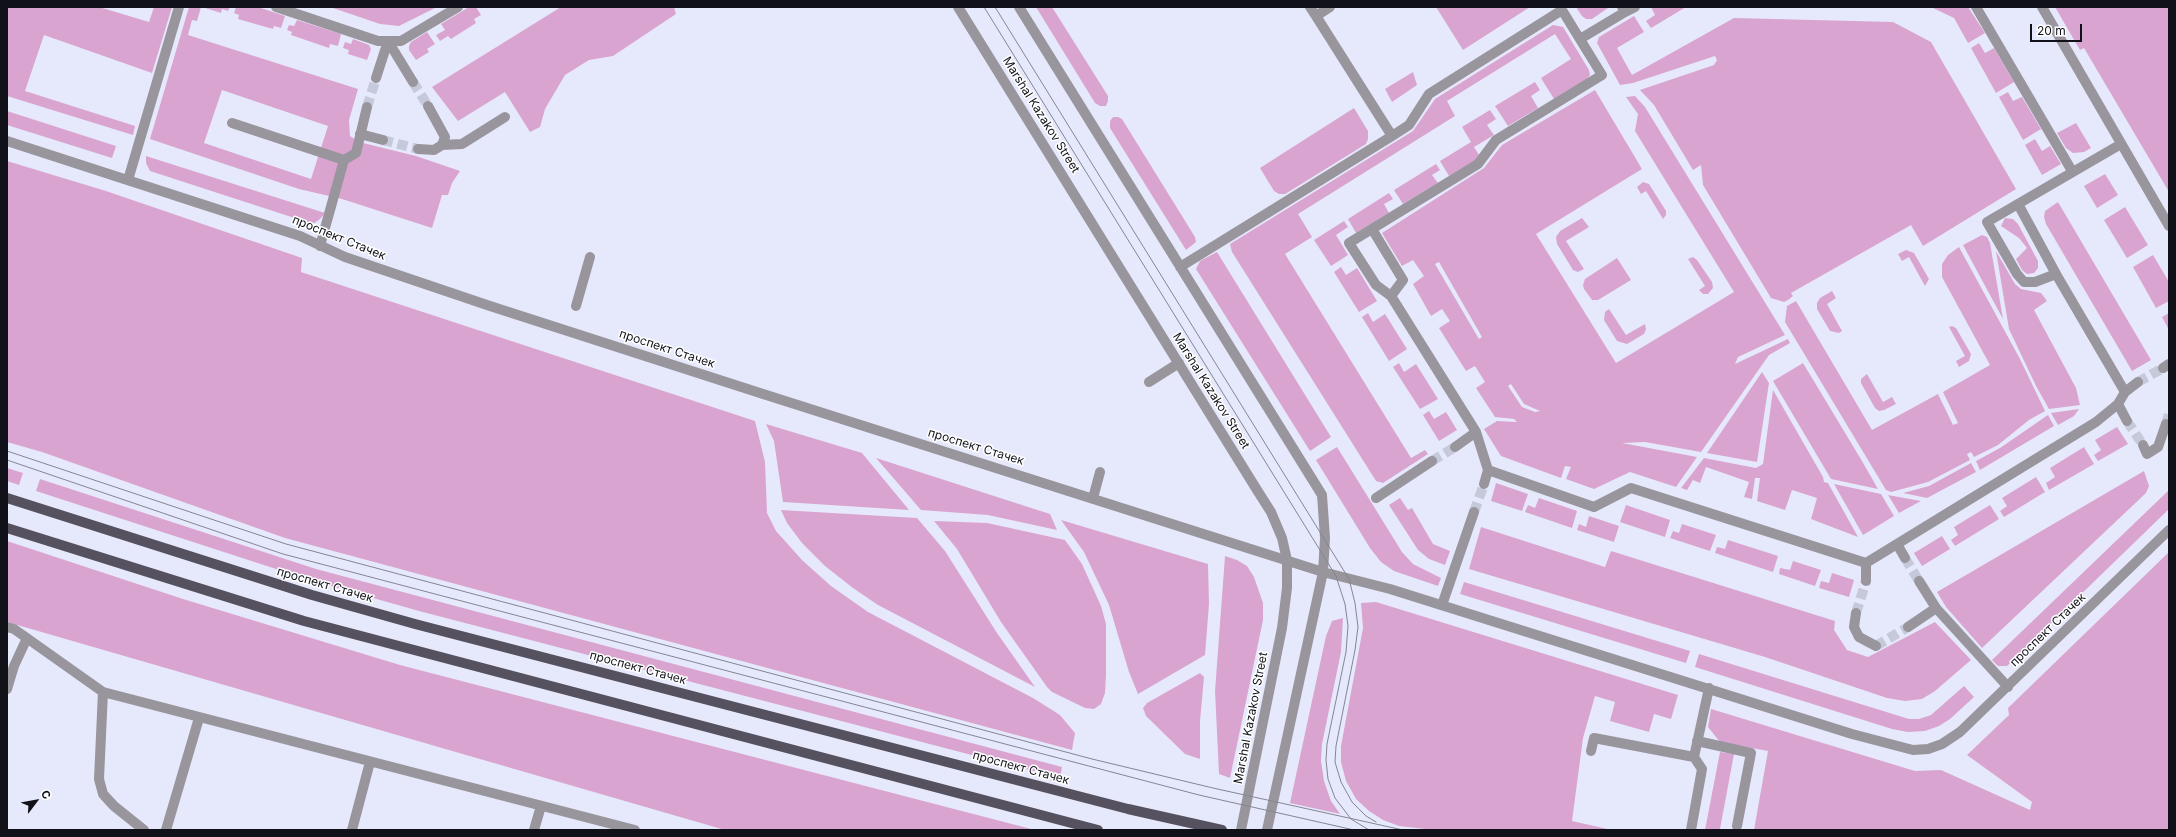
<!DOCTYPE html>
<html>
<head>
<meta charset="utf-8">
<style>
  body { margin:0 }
  #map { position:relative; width:2176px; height:837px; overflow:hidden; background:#e6e9fc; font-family:Inter,sans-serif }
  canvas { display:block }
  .frame { position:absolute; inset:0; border:8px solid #111219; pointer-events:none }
  .north { position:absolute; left:16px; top:781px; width:40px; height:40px; -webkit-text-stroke:3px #fff; paint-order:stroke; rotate:58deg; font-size:11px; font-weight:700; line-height:16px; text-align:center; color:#111219 }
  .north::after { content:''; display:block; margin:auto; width:14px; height:18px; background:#111219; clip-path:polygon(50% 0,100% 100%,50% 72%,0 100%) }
  .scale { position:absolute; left:2030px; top:24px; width:52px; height:18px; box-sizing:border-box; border:2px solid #111219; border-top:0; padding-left:5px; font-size:12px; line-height:14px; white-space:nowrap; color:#111219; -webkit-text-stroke:3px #fff; paint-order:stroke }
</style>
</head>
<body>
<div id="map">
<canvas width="2176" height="837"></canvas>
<div class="frame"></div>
<div class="north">С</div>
<div class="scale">20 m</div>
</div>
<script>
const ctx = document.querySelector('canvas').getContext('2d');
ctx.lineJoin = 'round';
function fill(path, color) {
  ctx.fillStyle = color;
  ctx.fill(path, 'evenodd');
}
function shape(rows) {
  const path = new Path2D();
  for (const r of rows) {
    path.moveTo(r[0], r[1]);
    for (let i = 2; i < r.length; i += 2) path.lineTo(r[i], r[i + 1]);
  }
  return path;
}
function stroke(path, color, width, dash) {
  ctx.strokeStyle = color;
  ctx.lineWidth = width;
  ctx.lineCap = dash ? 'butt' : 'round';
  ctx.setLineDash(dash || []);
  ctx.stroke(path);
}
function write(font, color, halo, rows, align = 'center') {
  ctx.font = font + ' Inter,sans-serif';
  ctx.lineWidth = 3;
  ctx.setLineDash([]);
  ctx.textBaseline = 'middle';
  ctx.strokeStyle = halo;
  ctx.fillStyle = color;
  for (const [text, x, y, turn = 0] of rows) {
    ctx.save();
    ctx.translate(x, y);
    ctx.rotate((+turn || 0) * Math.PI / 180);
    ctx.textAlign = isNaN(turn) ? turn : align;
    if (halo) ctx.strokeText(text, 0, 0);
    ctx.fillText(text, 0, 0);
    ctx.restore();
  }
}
fill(shape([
  [7,7,99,7,149,22,154,7,172,7,152,73,44,35,25,91,135,126,133,135,7,96],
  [189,7,201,7,197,21,192,20,188,35,358,89,349,120,350,136,359,142,416,156,460,171,452,183,448,195,442,195,432,228,342,199,299,189,150,139],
  [222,90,328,126,311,179,204,143],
  [202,7,230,7,228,11,222,9,221,13],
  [236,7,258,7,285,16,281,28,274,26,273,29,238,19,239,15,234,13],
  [330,7,437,7,399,26,380,24],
  [469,7,476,7,481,15,474,19,476,23,451,39,448,36,440,41,436,35,445,30,441,24],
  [561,7,674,7,676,14,613,56,589,60,565,75,545,109,540,127,530,132,505,92,458,121,432,87],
  [1036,7,1052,7,1108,96,1108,101,1106,106,1100,106,1095,103],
  [1436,7,1530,7,1463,50],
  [1576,7,1608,7,1608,8,1592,19,1586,19,1582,16],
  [1651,7,1686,7,1651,28,1646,21,1655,15],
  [1931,7,1968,7,1985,33,1968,43,1954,18],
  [2055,7,2169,7,2169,192,2084,48,2080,50],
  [1634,16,1644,32,1617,48,1632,75,1734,18,1893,22,1931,42,2016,189,1923,246,1911,225,1791,293,1793,296,1788,300,1784,302,1771,298,1703,185,1701,165,1693,170,1654,105,1640,90,1714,65,1717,60,1715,56,1633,83,1620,85,1597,43,1599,37],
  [297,20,341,34,338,46,330,44,329,48,291,35,292,32,287,30,289,25,294,26],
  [1553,25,1563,27,1589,70,1590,75,1587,79,1554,99,1541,78,1571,59,1555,34,1447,101,1455,116,1298,214,1312,237,1285,254,1411,458,1425,450,1428,454,1383,483,1376,481,1232,252,1230,244,1413,131,1435,99],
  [427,32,435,44,427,49,429,52,416,60,409,50,409,46,411,42],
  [353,39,369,45,371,49,367,60,348,54,349,50,343,48,345,42,351,44],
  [1979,43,1985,53,1994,48,2014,82,1996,93,1971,48],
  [1413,72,1417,85,1392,102,1385,89],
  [1535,82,1540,90,1531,96,1538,108,1508,126,1495,106],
  [1595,90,1642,169,1536,234,1616,363,1734,292,1635,131,1638,114,1626,97,1635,96,1645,107,1785,335,1738,357,1735,364,1788,339,1790,343,1769,355,1701,452,1645,442,1622,443,1697,457,1676,487,1630,472,1594,489,1566,479,1571,467,1565,466,1561,478,1501,456,1484,429,1497,421,1517,422,1514,419,1495,417,1476,388,1485,382,1475,366,1466,371,1439,328,1450,321,1442,309,1431,316,1413,284,1424,276,1413,260,1402,266,1382,233,1484,168,1502,145],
  [1439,262,1482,337,1479,339,1435,264],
  [1511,384,1524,404,1540,411,1535,412,1522,407,1508,386],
  [2008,92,2013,101,2022,97,2041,129,2023,140,1999,97],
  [1354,108,1368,131,1368,139,1366,144,1285,194,1279,194,1274,191,1260,168],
  [1490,110,1496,119,1487,125,1494,135,1474,147,1479,155,1476,160,1449,176,1440,161,1471,142,1462,127],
  [7,111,116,146,112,158,7,125],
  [1113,117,1118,117,1122,119,1195,237,1196,242,1186,250,1110,128,1110,121],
  [2076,123,2091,148,2084,152,2073,153,2066,148,2057,133],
  [2035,139,2042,151,2050,146,2061,164,2042,175,2025,145],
  [146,156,325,213,320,219,313,224,150,171,146,163],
  [7,161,106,191,302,258,301,272,755,421,765,462,767,513,776,531,802,560,831,586,868,612,1033,698,1060,715,1075,733,1072,750,285,538,42,452,7,442],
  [1436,164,1440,170,1432,175,1438,183,1403,204,1394,190],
  [2105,174,2118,195,2097,208,2084,186],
  [1643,182,1649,184,1666,211,1666,215,1663,219,1646,191,1641,194,1637,187],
  [1389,193,1393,199,1384,204,1389,213,1356,233,1348,219],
  [2058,202,2151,360,2132,371,2046,224,2044,217,2045,211],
  [2125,207,2148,245,2127,258,2104,220],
  [1582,218,1589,227,1566,241,1584,269,1578,272,1573,270,1557,244,1556,237,1560,231],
  [2005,218,2013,219,2018,224,2038,261,2038,268,2034,273,2027,274,2022,270,2016,259,2027,248,2019,238,2001,226],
  [1344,221,1348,227,1336,235,1348,255,1331,266,1314,240],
  [1982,235,1987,237,1990,243,2003,319,1963,245],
  [1959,247,2020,359,2045,411,2029,420,1998,445,1974,457,1971,452,1967,454,1970,460,1928,482,1891,492,1886,490,1785,322,1787,306,1796,301,1872,430,1938,394,1953,425,1958,423,1943,392,1990,365,1942,277,1942,264,1948,255],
  [1906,250,1914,253,1929,279,1925,286,1909,257,1902,261,1898,254],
  [1996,251,2015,284,2021,289,2041,293,2047,301,2034,310,2076,388,2080,405,2049,409,2036,386,2009,329],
  [1217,252,1331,437,1310,451,1196,269,1200,261],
  [2153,255,2169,282,2169,301,2156,308,2133,267],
  [1693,257,1697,260,1712,282,1713,288,1708,294,1703,294,1699,290,1705,286,1688,259],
  [1617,258,1631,280,1598,300,1592,300,1584,289,1583,285,1585,279],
  [1341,267,1346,275,1357,268,1377,301,1359,312,1334,272],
  [1832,291,1836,298,1827,304,1842,331,1839,333,1830,331,1817,309,1817,303,1820,298],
  [1609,309,1626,335,1645,324,1646,329,1644,334,1627,344,1617,341,1604,320,1605,312],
  [1368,313,1373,322,1385,314,1407,349,1389,361,1362,317],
  [2169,313,2169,330,2162,317],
  [1952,326,1956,328,1971,354,1969,361,1959,367,1956,361,1965,356,1949,327],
  [1399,363,1404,372,1416,364,1438,399,1420,409,1393,367],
  [1803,363,1862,461,1878,489,1831,479,1773,381],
  [1762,372,1769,383,1757,462,1707,453],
  [1867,374,1883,402,1892,397,1896,404,1884,410,1879,411,1875,408,1861,383,1861,379],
  [1773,390,1823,477,1824,482,1828,483,1858,537,1811,519,1817,498,1792,490,1785,510,1757,501,1760,478,1755,478,1752,499,1744,497,1749,482,1706,467,1700,483,1693,480,1687,490,1681,488,1704,458,1756,468,1763,464],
  [2079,409,2074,416,2058,425,2051,413],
  [1429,411,1434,419,1446,412,1457,430,1439,441,1423,415],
  [2048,415,2054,426,1980,470,1976,461,2000,448],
  [766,424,862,453,909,510,783,502,774,441],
  [2117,427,2128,444,2098,461,2094,455,2101,450,2095,440],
  [1337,447,1402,552,1413,564,1441,578,1438,586,1394,571,1381,562,1370,548,1316,460],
  [2084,447,2094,464,2049,490,2046,483,2055,477,2050,468],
  [876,458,1050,514,1057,530,988,515,921,510],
  [1971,463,1976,472,1927,498,1903,493,1929,486],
  [7,468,23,473,19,485,7,481],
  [2144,471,2149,486,2146,493,1982,648,1946,607,1937,592],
  [2036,477,2045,492,2004,517,2000,511,2007,506,2002,498],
  [40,479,316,569,1062,767,1060,778,419,611,313,581,36,491],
  [1496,483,1528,494,1522,511,1491,501],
  [1834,484,1881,494,1894,516,1863,535],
  [2169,490,2169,509,2007,666,1998,666,1992,660],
  [1888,495,1921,501,1899,513],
  [1400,498,1408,510,1412,508,1433,544,1450,551,1445,565,1429,559,1418,550,1389,505],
  [1539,498,1577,511,1572,528,1525,512,1528,505,1535,508],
  [1626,505,1670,520,1665,537,1620,522],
  [1990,505,1999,519,1955,546,1951,540,1958,535,1954,527],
  [781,510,917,518,945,551,997,633,1035,687,878,605,853,588,825,566,802,543,787,523],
  [1589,516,1619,526,1614,542,1577,530,1579,524,1586,527],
  [1061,520,1208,564,1209,604,1205,655,1138,694,1129,672,1109,605,1084,552],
  [934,521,987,523,1065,540,1082,564,1101,606,1106,624,1106,675,1105,693,1101,704,1094,709,1085,708,1052,692,1047,687,1001,622,957,549],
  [1682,524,1716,535,1710,551,1670,538,1673,531,1679,533],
  [1481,527,1605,567,1611,551,1835,621,1834,630,1847,650,1868,657,1935,622,1971,660,1935,691,1922,699,1905,701,1887,698,1765,657,1469,569],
  [1942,536,1950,549,1922,566,1914,553],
  [1728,540,1778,556,1773,572,1715,553,1717,547,1725,549],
  [7,541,183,599,400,665,1035,830,725,830,7,622],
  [2169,552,2169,830,1754,830,1768,751,1720,742,1708,727,1711,709,1915,771,1941,770,2030,810,2032,802,1967,755,2009,715,2008,708],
  [1225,556,1237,560,1247,566,1254,577,1263,603,1263,620,1230,778,1219,774,1215,691],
  [1793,561,1821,570,1815,586,1779,574,1780,568,1790,570],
  [1832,573,1854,580,1849,597,1819,588,1821,581,1829,583],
  [1464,582,1690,651,1686,663,1460,594],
  [1376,602,1678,695,1671,719,1654,714,1649,732,1610,721,1615,702,1595,696,1583,738,1572,821,1612,830,1434,830,1399,826,1383,820,1369,811,1356,799,1346,781,1341,762,1341,746,1363,628,1361,603],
  [1343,618,1341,652,1322,744,1321,761,1324,781,1331,801,1340,814,1290,803,1326,636,1332,621],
  [1699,654,1909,719,1919,719,1931,715,1964,686,1974,697,1950,719,1939,726,1925,731,1908,732,1892,729,1695,667],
  [1200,673,1204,677,1200,721,1200,759,1185,754,1146,716,1143,708,1147,703],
  [1720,752,1734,754,1720,829,1727,830,1705,830]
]), '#daa4d1');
stroke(shape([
  [413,82,428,106],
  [367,107,376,78],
  [383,140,418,149],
  [2138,382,2163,368],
  [2127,421,2143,445],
  [2166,424,2169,414],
  [1432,461,1455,447],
  [1474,512,1484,484],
  [1905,558,1919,581],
  [1856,613,1866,581],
  [1876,646,1908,627]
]), '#c6c9da', 10, [10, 5]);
stroke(shape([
  [276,7,378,41,401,41,458,7],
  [958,7,1257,490,1271,512,1282,538,1287,560,1287,588,1282,628,1241,830],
  [1019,7,1322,495,1325,538,1323,572,1267,830],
  [1310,7,1316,16],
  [1330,7,1316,16,1392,136],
  [1622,7,1625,12,1635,7],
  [1976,7,2072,171],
  [2042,7,2169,226],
  [1580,39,1625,12],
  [388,41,413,82],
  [376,78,388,41],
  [232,123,344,160,320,246],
  [360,134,383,140],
  [7,141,300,236,345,257,490,306,760,393,1323,572,1390,589,1852,734,1913,750,1928,749,1942,744,1960,732,2169,530],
  [2121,144,1987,222,2017,274,2024,282,2035,282,2056,274,2125,392],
  [442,145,462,144,505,117],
  [418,149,434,150,442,145,445,137,428,106],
  [344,160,356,153,367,107],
  [128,180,179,7],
  [2018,204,2056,274],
  [1372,229,1403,280,1391,296],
  [1180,267,1392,136,1409,125,1429,94,1562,10,1602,75,1496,140,1478,164,1349,243,1376,285,1391,296,1476,432,1488,470,1594,507,1631,488,1866,563,2096,422,2118,404,2125,392,2138,382],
  [576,306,590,257],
  [2163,368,2169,364],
  [1149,382,1179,363],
  [2118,404,2127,421],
  [2143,445,2147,454,2158,447,2166,424],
  [1455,447,1476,432],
  [1484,484,1488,470],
  [1093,498,1100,472],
  [1376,498,1432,461],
  [1897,544,1905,558],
  [1866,581,1866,563],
  [1919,581,1936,608],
  [1442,605,1474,512],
  [1856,613,1854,627,1859,637,1876,646],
  [7,627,14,629,103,692,635,830],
  [1908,627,1936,608,2008,687],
  [7,689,14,666,27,638],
  [103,692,99,779,103,794,114,806,144,830],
  [1697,741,1751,753,1737,826],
  [1591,751,1594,738,1694,757,1709,688],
  [166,830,199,718],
  [352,830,370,762],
  [534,830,541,806],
  [1691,830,1702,769,1694,757]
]), '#99959d', 10);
stroke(shape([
  [7,498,312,595,415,624,1128,809,1222,830],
  [7,528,304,621,1098,830]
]), '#56515e', 10);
stroke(shape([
  [984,7,1336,576,1345,604,1348,626,1346,652,1327,744,1326,760,1328,779,1335,798,1351,819,1369,830],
  [995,7,1349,579,1355,603,1358,627,1355,650,1336,746,1335,762,1341,782,1352,802,1366,816,1376,822],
  [7,451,286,544,1092,759,1213,788,1403,830],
  [7,460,283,554,1199,795,1354,830]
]), '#838592', 1);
write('12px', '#111219', '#fff', [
  ["Marshal Kazakov Street",1041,115,58],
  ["проспект Стачек",339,238,22],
  ["проспект Стачек",667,349,18],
  ["Marshal Kazakov Street",1211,391,58],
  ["проспект Стачек",976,447,17],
  ["проспект Стачек",325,585,16],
  ["проспект Стачек",2048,630,-44],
  ["проспект Стачек",638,668,15],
  ["Marshal Kazakov Street",1251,718,-79],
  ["проспект Стачек",1021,768,15]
]);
</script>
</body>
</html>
